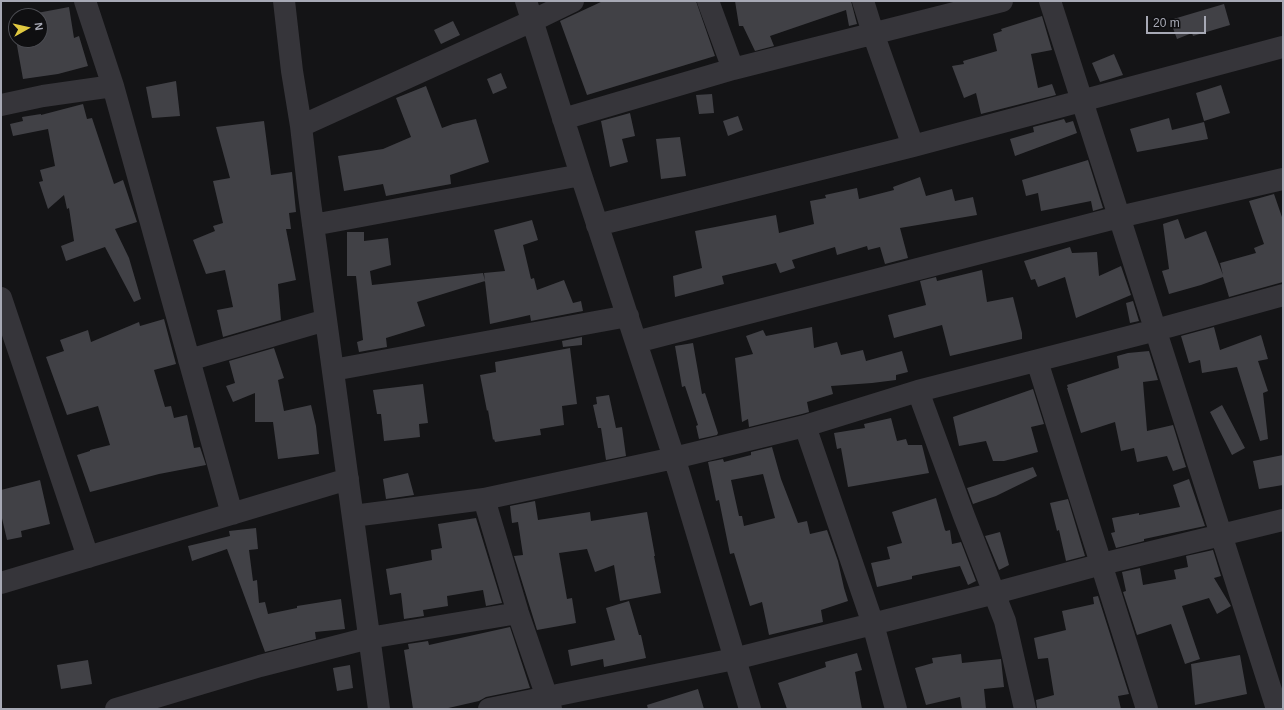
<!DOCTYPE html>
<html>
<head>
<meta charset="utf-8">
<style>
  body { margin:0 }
  #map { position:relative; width:1284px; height:710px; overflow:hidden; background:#141416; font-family:Arial,sans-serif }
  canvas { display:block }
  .frame { position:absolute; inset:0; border:2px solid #a7a9b5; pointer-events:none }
  .north { position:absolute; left:8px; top:8px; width:40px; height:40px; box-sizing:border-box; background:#0f0f11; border:1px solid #4c4d53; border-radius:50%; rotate:82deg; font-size:11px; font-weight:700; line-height:16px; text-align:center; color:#a7a9b5 }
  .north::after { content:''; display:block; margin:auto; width:14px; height:18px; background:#e1c940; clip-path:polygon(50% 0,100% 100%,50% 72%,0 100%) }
  .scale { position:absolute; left:1146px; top:16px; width:60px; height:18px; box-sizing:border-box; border:2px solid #a7a9b5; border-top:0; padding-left:5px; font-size:12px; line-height:14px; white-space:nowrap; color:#a7a9b5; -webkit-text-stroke:3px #0f0f11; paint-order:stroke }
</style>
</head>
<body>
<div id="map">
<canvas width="1284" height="710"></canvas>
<div class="frame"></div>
<div class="north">N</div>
<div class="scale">20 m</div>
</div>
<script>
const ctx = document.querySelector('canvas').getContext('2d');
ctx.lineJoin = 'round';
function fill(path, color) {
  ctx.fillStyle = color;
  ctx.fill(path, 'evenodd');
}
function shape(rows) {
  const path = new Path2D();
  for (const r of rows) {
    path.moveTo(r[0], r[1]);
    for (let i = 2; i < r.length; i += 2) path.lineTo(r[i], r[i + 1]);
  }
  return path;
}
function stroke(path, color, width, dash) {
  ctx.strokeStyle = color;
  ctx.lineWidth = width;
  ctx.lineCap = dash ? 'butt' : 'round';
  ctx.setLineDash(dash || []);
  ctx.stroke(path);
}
fill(shape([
  [603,1,696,1,715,56,587,95,560,21],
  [735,1,851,1,857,24,849,26,846,10,770,36,774,46,755,51,743,26,739,26],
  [1224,4,1230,25,1193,36,1192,33,1177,39,1170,20],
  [69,7,74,38,79,36,88,66,58,74,23,79,16,40,40,40,40,16,21,16],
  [1042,16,1052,50,1031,54,1038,88,1052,84,1056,95,981,114,976,93,964,98,952,66,964,64,963,61,997,51,993,34,1002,31,1001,29],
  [453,21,460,35,441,44,434,30],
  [1114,54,1123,75,1100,82,1092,63],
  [501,73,507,88,493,94,487,79],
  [176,81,180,116,152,118,146,87],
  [1221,85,1230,113,1204,121,1196,93],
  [426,86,442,128,453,124,476,119,489,162,450,175,451,184,386,196,383,184,344,191,338,156,383,149,411,137,396,98],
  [712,94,714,113,699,114,696,95],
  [83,104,87,119,92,118,114,184,123,180,137,222,115,229,129,258,141,299,134,302,105,247,66,261,61,246,74,241,69,208,67,209,64,195,48,209,39,182,43,181,40,170,55,166,48,129,13,136,10,124,23,121,22,117,41,114,41,115],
  [630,113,635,136,622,139,628,162,610,167,601,121],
  [738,116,743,130,728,136,723,121],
  [1169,118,1172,130,1204,122,1208,139,1137,152,1130,129],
  [1064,119,1066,123,1073,121,1077,133,1015,156,1010,139,1034,132,1033,127],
  [264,121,271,175,292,172,296,212,289,213,291,229,286,229,296,280,278,284,281,320,223,337,217,310,233,307,225,270,206,274,193,240,215,231,213,226,223,223,213,181,230,178,216,127],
  [680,137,686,176,661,179,656,139],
  [1088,160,1103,208,1093,211,1091,201,1041,211,1038,193,1026,196,1022,180],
  [920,177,926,196,952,189,955,201,973,197,977,215,900,228,908,258,885,264,880,247,868,250,867,246,837,255,835,247,792,260,795,268,780,273,776,263,722,276,724,284,675,297,673,276,702,268,695,231,776,215,779,233,814,224,810,201,826,198,825,195,857,188,859,199,894,190,893,187],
  [1274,194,1283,220,1283,282,1229,297,1223,277,1201,285,1169,294,1162,271,1169,269,1163,224,1178,219,1185,239,1206,231,1223,275,1220,263,1256,253,1254,248,1264,244,1249,201],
  [532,220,538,240,523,245,531,279,534,278,537,290,564,280,573,303,581,301,583,311,531,321,530,315,490,324,484,273,505,271,494,230],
  [347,232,364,232,364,241,388,238,391,265,370,271,372,285,483,273,485,281,417,302,425,326,386,338,387,347,359,352,357,342,363,340,356,276,347,276],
  [1070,247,1072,253,1097,252,1099,276,1121,266,1131,295,1076,318,1065,277,1038,287,1035,279,1031,280,1024,261],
  [982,270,987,302,1013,297,1022,333,1022,339,950,356,942,325,894,338,888,315,926,305,920,281,936,277,937,281],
  [1133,301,1139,321,1130,323,1126,303],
  [164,319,176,364,154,370,165,407,171,406,174,418,187,415,194,448,200,447,206,465,159,474,90,492,77,455,90,451,90,450,110,445,98,406,67,415,46,357,64,351,60,340,88,330,91,342,139,322,140,326],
  [812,327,814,348,837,342,841,355,863,350,866,361,902,351,908,372,896,375,896,380,872,383,831,386,833,394,807,402,809,412,802,414,749,427,748,419,742,422,735,358,753,354,746,336,763,330,766,336],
  [1214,327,1220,350,1261,335,1268,359,1258,361,1268,391,1263,393,1268,439,1260,441,1237,367,1202,373,1200,360,1189,363,1181,336],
  [582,337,582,345,563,347,562,341],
  [693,343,702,394,705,393,718,433,717,435,699,439,696,426,698,425,685,386,682,387,675,346],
  [274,348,284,378,278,380,284,411,311,405,316,426,319,454,278,459,273,422,255,422,255,393,233,402,226,386,235,383,229,361],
  [570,348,577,404,562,406,564,425,540,429,541,435,495,442,494,439,493,440,488,410,487,411,480,375,496,372,495,362],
  [1149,351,1158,380,1143,382,1147,431,1173,425,1186,467,1173,471,1167,456,1137,462,1134,448,1121,451,1115,422,1081,433,1067,388,1068,388,1067,385,1119,368,1117,356,1128,353],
  [423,384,428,423,419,424,420,437,384,441,381,414,377,414,373,390],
  [1033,389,1044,424,1031,427,1038,452,1004,461,993,461,986,441,959,446,953,417],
  [609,395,616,428,622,427,626,456,606,460,601,428,598,428,593,405,597,404,596,397],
  [1222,405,1245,448,1232,455,1210,412],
  [891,418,897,441,906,439,908,445,922,445,929,473,848,487,841,448,837,449,834,433,865,428,864,424],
  [772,447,781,479,798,523,807,521,810,534,827,530,838,561,844,588,848,601,821,610,823,622,769,635,762,602,750,606,734,553,730,554,719,500,716,501,708,462,723,459,724,462,751,455,751,452],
  [763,474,775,518,744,526,742,516,739,516,731,480],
  [1283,455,1283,485,1259,489,1253,461],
  [1033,467,1037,476,996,496,973,504,967,488],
  [408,473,414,495,386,499,383,479],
  [1189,479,1205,526,1144,539,1144,541,1116,548,1111,533,1115,532,1112,518,1139,513,1139,515,1180,507,1173,485],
  [40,480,50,524,21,531,22,537,7,540,1,514,1,490],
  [936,498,945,530,946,531,950,530,952,544,961,542,976,581,968,585,960,566,912,576,912,579,877,587,871,563,890,559,887,547,902,543,892,512],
  [1068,499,1085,556,1066,561,1059,530,1057,531,1050,503],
  [535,501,538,520,590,512,591,521,647,512,655,556,654,556,661,593,620,601,614,565,595,572,587,549,559,553,567,599,572,598,576,623,537,630,514,556,523,555,518,522,512,523,510,506],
  [476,518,502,603,486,606,483,590,447,596,448,606,423,610,424,616,404,619,401,593,390,595,386,569,432,560,431,550,442,548,438,524],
  [256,528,258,549,249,550,253,581,257,580,259,603,265,602,268,614,297,608,297,606,341,599,345,629,315,632,316,639,265,652,227,549,192,561,188,546,230,536,229,531],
  [1000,532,1009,565,999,570,985,536],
  [1213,550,1221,576,1214,578,1231,606,1217,614,1209,598,1182,606,1200,659,1185,664,1171,624,1137,635,1123,592,1126,591,1122,572,1140,568,1143,585,1176,579,1174,570,1188,567,1186,556],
  [1098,596,1129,694,1118,696,1121,709,1037,709,1036,700,1054,695,1048,658,1038,659,1034,638,1066,630,1062,611,1094,604,1093,597],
  [629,601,639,635,641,635,646,658,604,667,603,659,571,666,568,650,615,640,606,608],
  [510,627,530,688,486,697,479,701,444,709,413,709,404,650,409,649,408,644,428,641,429,645],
  [857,653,862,670,855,672,862,709,787,709,778,683,826,667,825,662],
  [961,654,962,663,1001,659,1004,687,984,689,986,709,962,709,960,697,926,705,915,668,933,663,932,658],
  [1240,655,1247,694,1195,705,1191,664],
  [88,660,92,684,61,689,57,665],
  [350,665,353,688,337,691,333,668],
  [698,689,704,709,648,709,647,705]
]), '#414146');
stroke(shape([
  [85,1,113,86,232,514],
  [284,1,292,71,301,126,309,195,379,709],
  [526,1,581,175,678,470,750,709],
  [708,1,733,69],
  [863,1,873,33,913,146],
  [1050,1,1277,709],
  [1,105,43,96,113,86],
  [563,119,733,69,1002,1],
  [301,126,532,21,573,1],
  [313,225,581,175],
  [597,225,913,146,1283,47],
  [1,298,88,557],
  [636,342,1119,217,1283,179],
  [189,360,326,320],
  [1037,361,1147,709],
  [333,370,628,316],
  [918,391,964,516,1005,621,1025,709],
  [805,426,873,624,896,709],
  [484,499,518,613,551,709],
  [353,516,484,499,674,458,805,426,918,391,1156,330,1283,295],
  [1,583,348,479],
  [116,709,260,666,369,638,518,613],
  [489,709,734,659,995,593,1102,564,1283,520]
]), '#36353a', 22);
</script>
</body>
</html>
